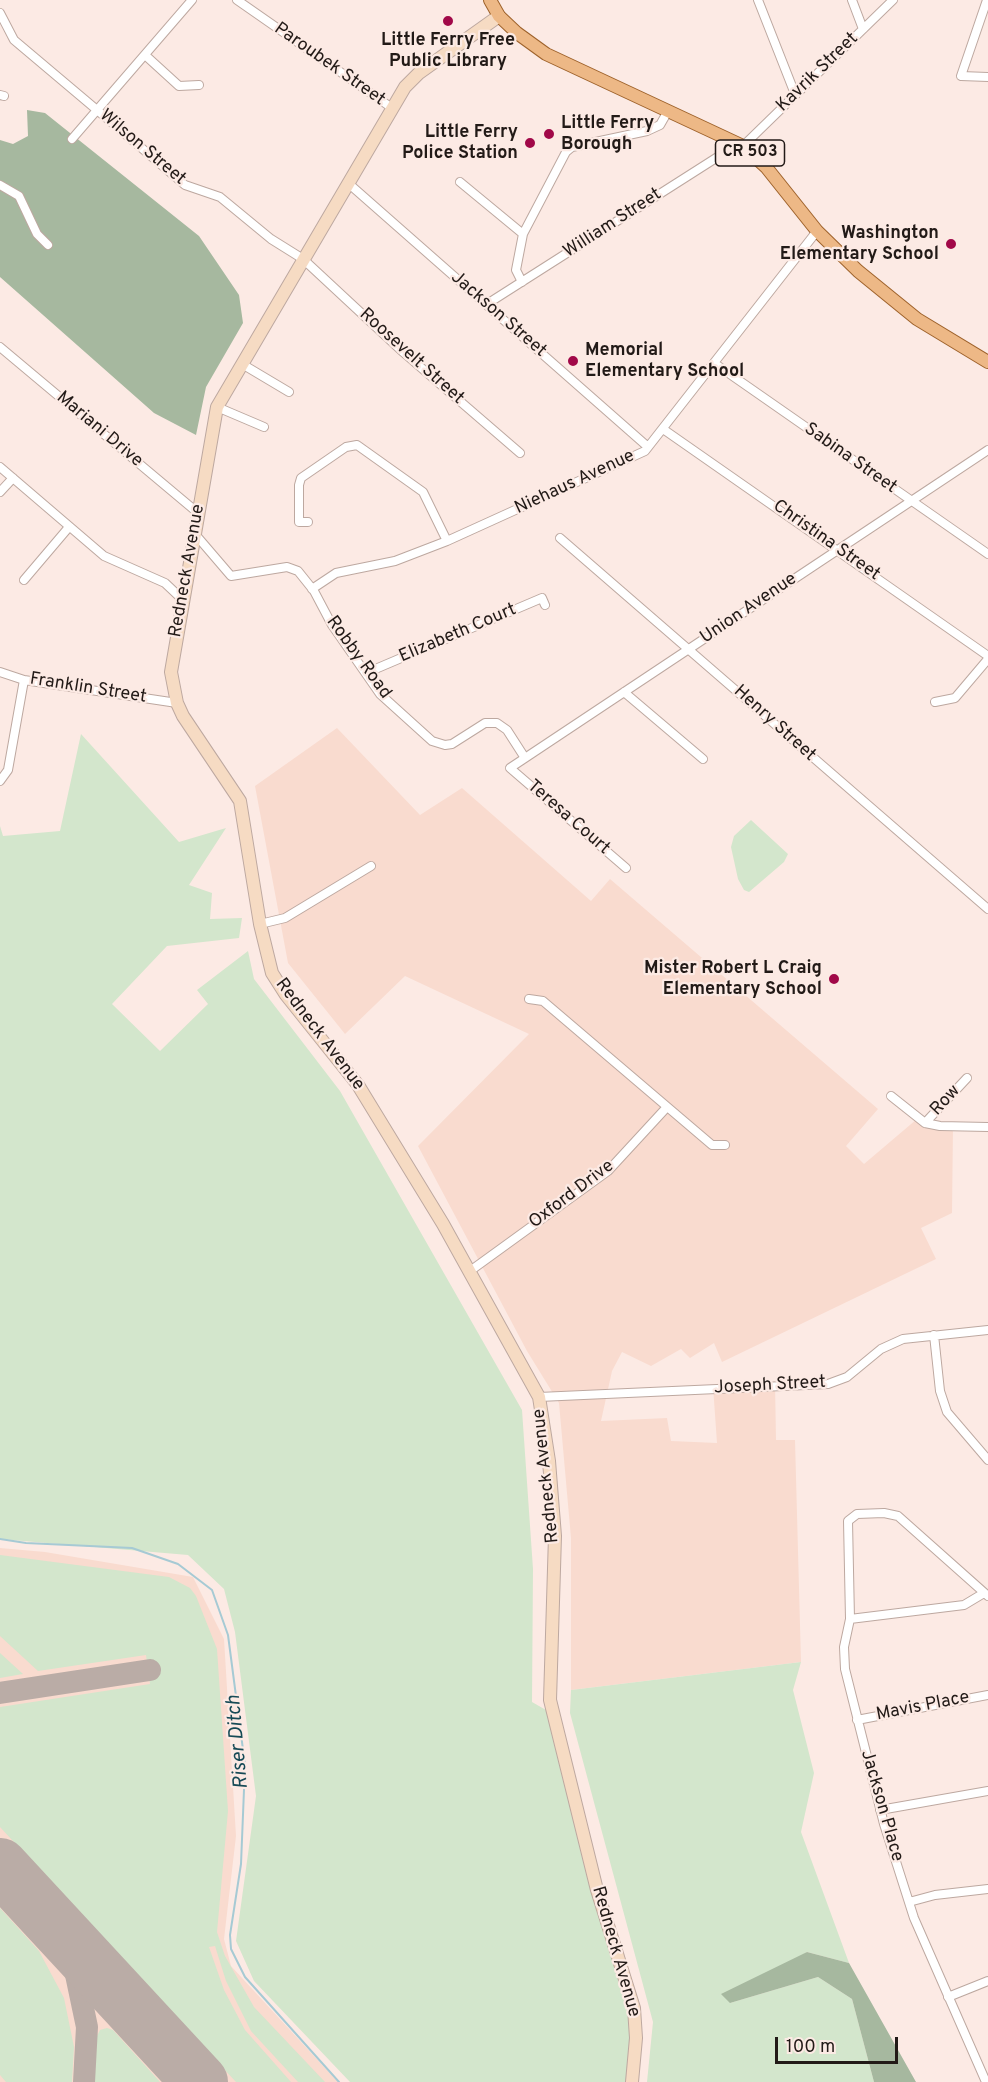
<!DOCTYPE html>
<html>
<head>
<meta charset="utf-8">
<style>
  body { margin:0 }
  #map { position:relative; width:988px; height:2082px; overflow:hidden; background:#fceae4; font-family:Overpass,sans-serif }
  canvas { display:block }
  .scale { position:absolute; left:775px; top:2037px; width:123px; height:27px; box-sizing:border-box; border:3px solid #221a17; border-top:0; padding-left:8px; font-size:18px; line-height:21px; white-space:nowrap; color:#221a17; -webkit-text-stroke:4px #fceae4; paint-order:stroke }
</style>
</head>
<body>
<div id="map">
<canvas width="988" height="2082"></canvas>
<div class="scale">100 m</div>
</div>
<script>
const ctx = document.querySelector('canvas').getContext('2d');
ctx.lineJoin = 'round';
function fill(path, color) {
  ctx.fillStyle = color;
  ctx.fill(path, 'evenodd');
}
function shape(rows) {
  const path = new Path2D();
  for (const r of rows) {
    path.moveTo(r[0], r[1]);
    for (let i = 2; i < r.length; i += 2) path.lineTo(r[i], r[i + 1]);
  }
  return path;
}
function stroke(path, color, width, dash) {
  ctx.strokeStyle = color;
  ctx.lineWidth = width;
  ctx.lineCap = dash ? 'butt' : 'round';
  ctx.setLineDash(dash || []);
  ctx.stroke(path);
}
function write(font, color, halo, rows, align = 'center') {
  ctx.font = font + ' Overpass,sans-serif';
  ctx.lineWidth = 4.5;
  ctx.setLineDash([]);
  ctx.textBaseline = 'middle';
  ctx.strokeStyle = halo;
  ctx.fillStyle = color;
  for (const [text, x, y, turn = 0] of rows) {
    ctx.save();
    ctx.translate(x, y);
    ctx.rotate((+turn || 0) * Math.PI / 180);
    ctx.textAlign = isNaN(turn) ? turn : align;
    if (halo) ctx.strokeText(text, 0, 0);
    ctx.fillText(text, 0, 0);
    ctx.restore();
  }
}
fill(shape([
  [337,728,420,815,462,788,591,901,610,879,878,1109,846,1146,864,1164,917,1119,953,1126,952,1213,921,1228,936,1259,722,1362,714,1343,690,1358,681,1349,651,1366,622,1352,612,1371,601,1421,667,1418,671,1441,717,1443,713,1386,775,1383,776,1440,795,1440,801,1662,571,1690,571,1538,559,1403,527,1351,418,1146,529,1034,405,976,345,1034,288,963,255,786],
  [0,1548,45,1552,193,1577,224,1639,236,1836,224,1939,231,1966,338,2082,0,2082]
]), '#f9dbcf');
fill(shape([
  [81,734,179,842,226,828,189,885,212,893,210,919,242,918,239,938,167,946,112,1004,160,1051,208,1004,197,990,248,951,254,979,340,1091,522,1410,533,1569,532,1702,553,1714,634,2008,628,2082,350,2082,254,1981,236,1941,256,1796,235,1632,224,1589,188,1555,0,1539,0,826,3,836,60,831],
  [751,820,788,854,784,862,749,892,744,890,738,879,731,847,734,836],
  [0,1555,169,1577,190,1588,196,1596,217,1649,228,1811,217,1932,225,1956,254,2007,325,2082,298,2082,251,2031,226,1981,215,1946,209,1947,224,1990,245,2030,291,2082,236,2082,0,1827,0,1707,150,1684,146,1655,38,1671,0,1636],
  [0,1653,23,1674,0,1678],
  [801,1662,793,1690,814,1773,801,1832,849,1963,807,1952,730,2003,818,1977,852,1999,874,2082,647,2082,653,2022,570,1713,571,1690],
  [0,1908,39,1951,64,1998,74,2047,72,2082,6,2082,0,2075],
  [107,2028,113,2030,160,2082,94,2082,97,2036,100,2030]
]), '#d3e6cc');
fill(shape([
  [27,110,45,113,199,236,239,295,243,323,206,387,196,435,154,413,0,277,0,140,13,144,28,136],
  [807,1952,849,1963,916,2082,874,2082,852,1999,818,1977,730,2003,721,1994]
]), '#a6b89f');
stroke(shape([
  [0,1539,26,1543,132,1548,178,1564,212,1590,228,1635,245,1765,241,1864,230,1935,231,1949,245,1977,339,2082]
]), '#a6cad4', 2);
stroke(shape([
  [0,1693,150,1670],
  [39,1909,58,1936,75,1970,87,2027,84,2082]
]), '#baaca6', 22);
stroke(shape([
  [0,1866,200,2082]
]), '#baaca6', 56);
const street = shape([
  [237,0,392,108],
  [758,0,795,94],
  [852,0,863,29],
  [987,0,961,76,988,77],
  [0,13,14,40,97,110,185,185,220,197,271,239,303,259,403,352,520,453],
  [145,55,179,86,199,85],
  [0,95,4,96],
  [72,139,192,0],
  [743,146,893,0],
  [460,182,523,234,516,270,522,282],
  [348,183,648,447],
  [0,185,19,196,37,234,48,245],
  [523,234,566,152,572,147,647,131,660,125,668,111],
  [487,304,738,144],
  [0,347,198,513],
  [714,363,988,554],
  [242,364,289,392],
  [217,407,264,427],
  [663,429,988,656],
  [0,467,104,556,165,583,183,600],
  [0,492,13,478],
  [308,522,299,522,299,485,301,478,346,447,357,445,423,492,447,541],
  [195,534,231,576,287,567,298,571,314,591,332,625,380,694,432,741,445,745,452,744,485,723,497,723,507,730,525,758],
  [560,538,988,909],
  [24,580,69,527],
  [312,589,336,573,395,561,447,541,645,451,817,231],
  [0,672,24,680,177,703],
  [366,673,542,598,545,605],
  [624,692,703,759],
  [935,702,955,698,988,659],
  [0,781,8,770,24,680],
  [626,868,510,768,988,450],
  [260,924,285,918,371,866],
  [529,999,543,1001,712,1145,725,1145],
  [891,1096,925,1123,940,1126,988,1127],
  [925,1123,967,1078],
  [470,1271,608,1171,667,1107],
  [934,1335,940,1391,947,1412,988,1460],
  [539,1397,828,1384,847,1377,881,1349,903,1339,988,1330],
  [850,1619,964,1605,984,1593],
  [857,1720,988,1695],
  [880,1810,988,1791],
  [909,1902,935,1895,988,1889],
  [948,1997,988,1981],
  [986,2082,914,1918,884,1824,845,1669,844,1647,850,1619,848,1521,857,1514,884,1513,898,1516,988,1596]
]);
const secondary = shape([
  [499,16,419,73,405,87,217,407,171,672,177,703,183,716,240,801,260,924,272,973,286,995,358,1085,443,1224,539,1397,549,1461,555,1536,550,1700,597,1890,634,2008,636,2038,632,2082]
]);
const primary = shape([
  [490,0,499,16,517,33,546,54,743,146,766,167,817,231,858,271,917,319,988,362]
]);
stroke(street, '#bda8a0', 10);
stroke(secondary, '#bda8a0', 14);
stroke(primary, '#9e622b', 14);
stroke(street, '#fff', 8);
stroke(secondary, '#f6dbc3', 12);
stroke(primary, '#edb886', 12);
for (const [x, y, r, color] of [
  [448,21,6,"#a10848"],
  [549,134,6,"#a10848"],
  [530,143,6,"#a10848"],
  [951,244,6,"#a10848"],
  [573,361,6,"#a10848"],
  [834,979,6,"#a10848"]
]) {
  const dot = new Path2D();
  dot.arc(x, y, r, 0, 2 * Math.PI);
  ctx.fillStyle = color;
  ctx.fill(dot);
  stroke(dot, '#fceae4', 2);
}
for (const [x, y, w] of [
  [750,153,69]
]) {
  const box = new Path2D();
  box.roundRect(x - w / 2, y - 13, w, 26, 4.5);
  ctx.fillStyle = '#fceae4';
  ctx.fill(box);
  stroke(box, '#221a17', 1.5);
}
write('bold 16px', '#221a17', null, [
  ["CR 503",750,153]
]);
write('bold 18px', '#221a17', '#fceae4', [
  ["Little Ferry Free",448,41,"center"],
  ["Public Library",448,62,"center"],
  ["Little Ferry",561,124,"left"],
  ["Borough",561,145,"left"],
  ["Little Ferry",518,133],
  ["Police Station",518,154],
  ["Washington",939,234],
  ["Elementary School",939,255],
  ["Memorial",585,351,"left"],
  ["Elementary School",585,372,"left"],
  ["Mister Robert L Craig",822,969],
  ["Elementary School",822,990]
], 'right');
write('18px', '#221a17', '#fceae4', [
  ["Paroubek Street",329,65,35],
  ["Kavrik Street",818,73,-44],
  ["Wilson Street",142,148,40],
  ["William Street",613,224,-33],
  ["Jackson Street",498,315,41],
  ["Roosevelt Street",411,357,42],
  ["Mariani Drive",99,430,40],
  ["Sabina Street",850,459,35],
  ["Niehaus Avenue",575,483,-25],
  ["Christina Street",826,541,35],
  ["Redneck Avenue",188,571,-80],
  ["Union Avenue",749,609,-34],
  ["Elizabeth Court",458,634,-23],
  ["Robby Road",358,658,54],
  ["Franklin Street",88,689,9],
  ["Henry Street",774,724,42],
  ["Teresa Court",568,818,41],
  ["Redneck Avenue",319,1035,53],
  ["Row",946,1101,-47],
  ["Oxford Drive",572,1195,-37],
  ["Joseph Street",770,1386,-3],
  ["Redneck Avenue",547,1476,-96],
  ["Mavis Place",923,1707,-11],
  ["Jackson Place",881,1806,74],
  ["Redneck Avenue",615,1952,74]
]);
write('italic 20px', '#164a56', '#fceae4', [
  ["Riser Ditch",239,1742,-95]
]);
</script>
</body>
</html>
